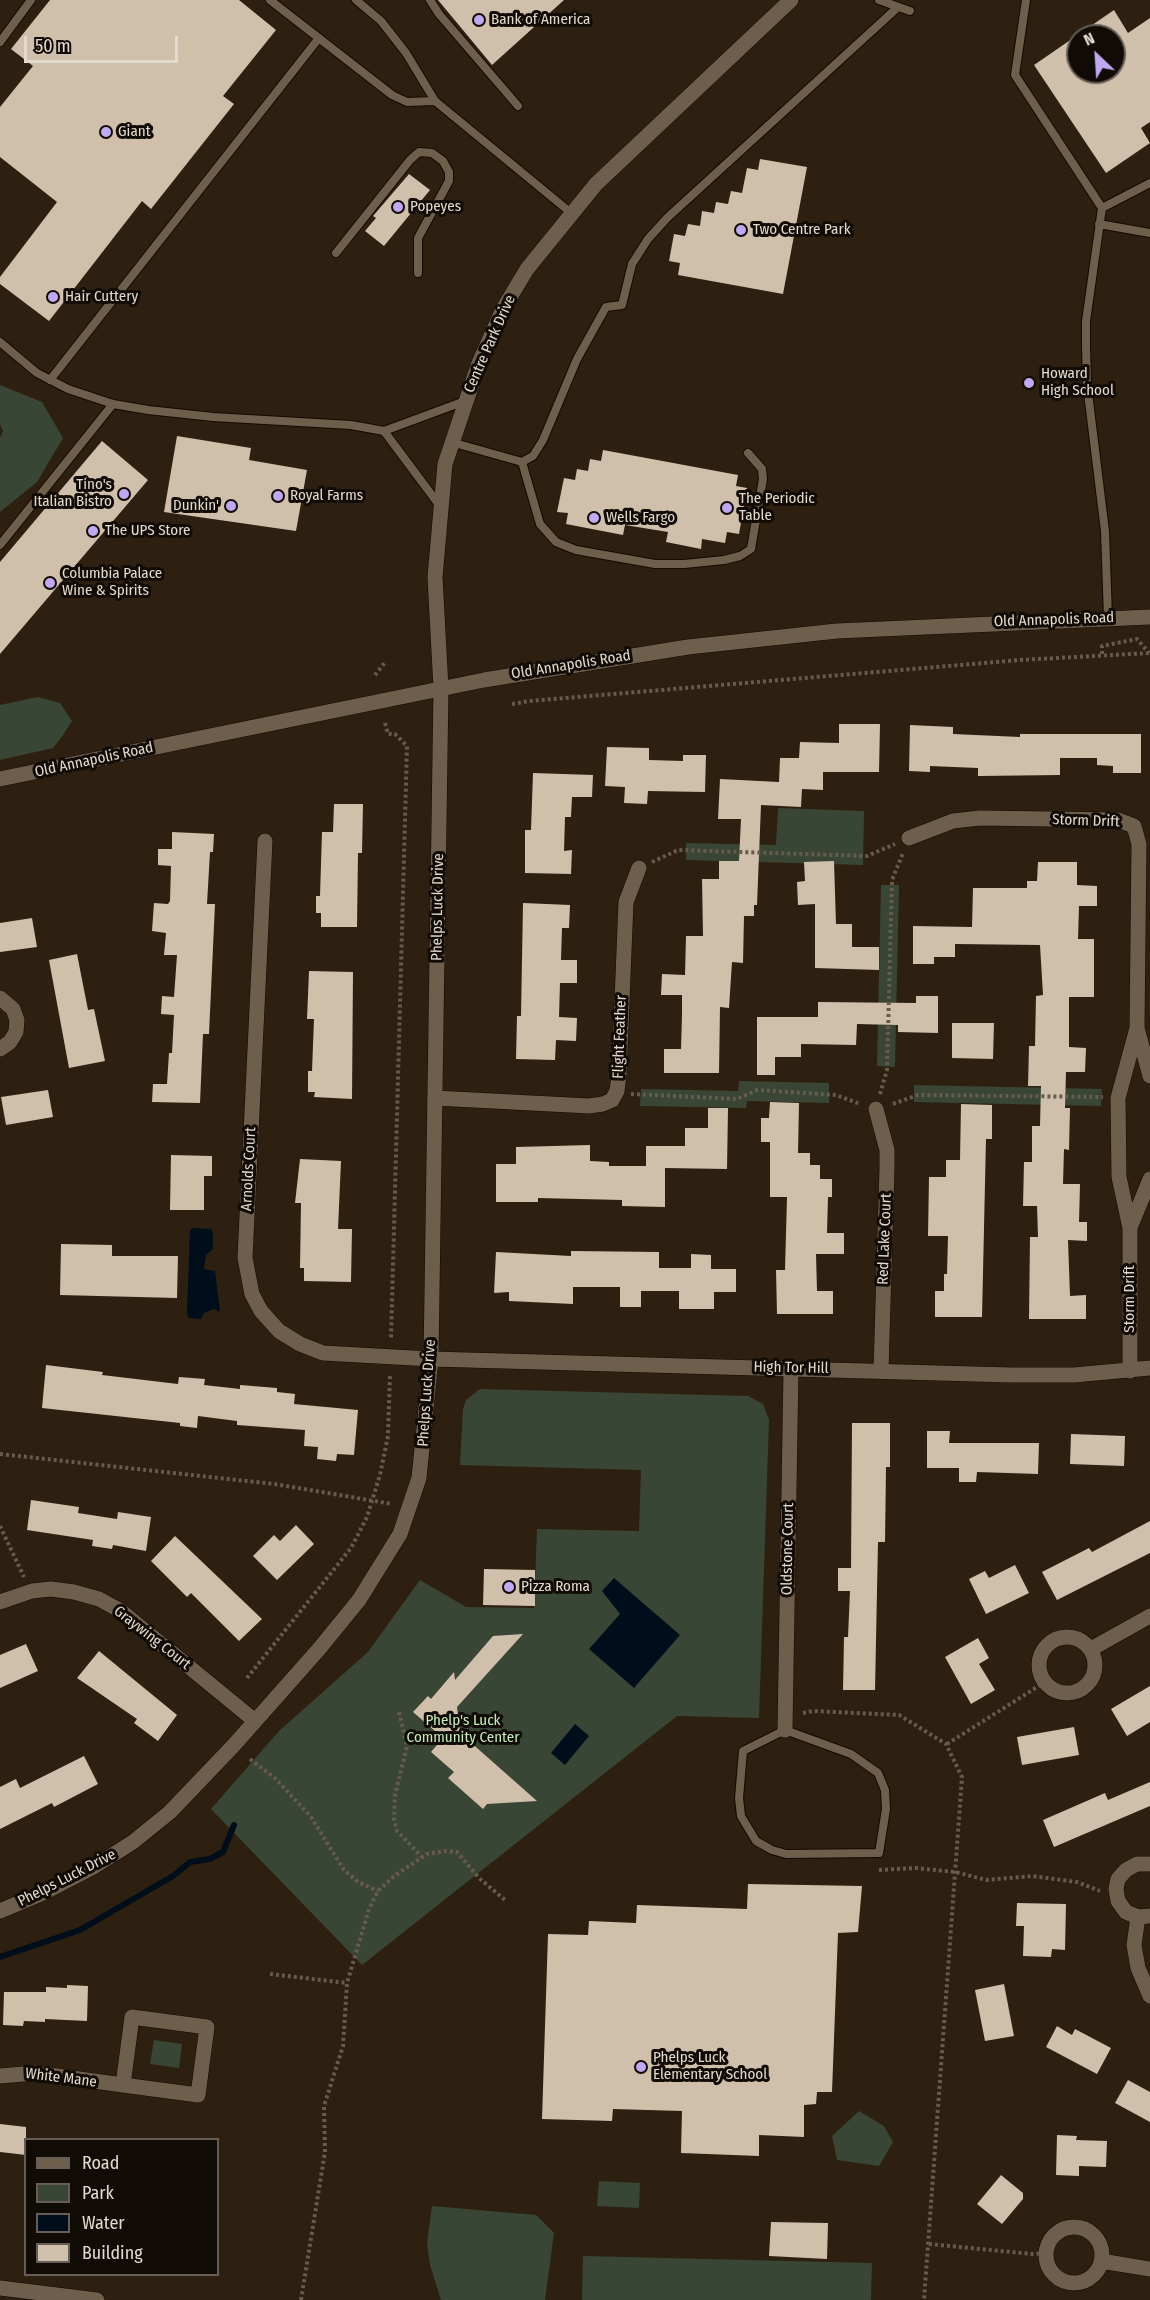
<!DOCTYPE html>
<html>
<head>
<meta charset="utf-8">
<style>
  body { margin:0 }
  #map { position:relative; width:1150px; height:2300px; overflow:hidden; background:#2d2010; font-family:"Fira Sans Condensed",sans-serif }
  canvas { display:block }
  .legend { position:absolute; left:24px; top:2138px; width:195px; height:138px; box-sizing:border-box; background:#110b05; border:2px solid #655d56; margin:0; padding:8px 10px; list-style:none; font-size:18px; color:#e2d9cf }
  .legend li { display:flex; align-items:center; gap:12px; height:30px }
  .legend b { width:30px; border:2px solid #655d56 }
  .north { position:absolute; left:1066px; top:24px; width:60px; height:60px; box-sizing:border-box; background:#110b05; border:2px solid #655d56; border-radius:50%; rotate:335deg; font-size:16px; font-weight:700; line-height:24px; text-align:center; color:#e2d9cf }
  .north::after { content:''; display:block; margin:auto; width:21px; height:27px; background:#c1a8f3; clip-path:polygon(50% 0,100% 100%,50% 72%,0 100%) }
  .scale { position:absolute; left:24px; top:36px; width:154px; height:27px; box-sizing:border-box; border:3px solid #e2d9cf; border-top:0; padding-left:8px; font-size:18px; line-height:21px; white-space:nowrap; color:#e2d9cf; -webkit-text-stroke:4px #110b05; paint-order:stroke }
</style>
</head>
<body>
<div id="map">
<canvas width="1150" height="2300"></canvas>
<ul class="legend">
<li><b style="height:8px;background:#6e5f4d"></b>Road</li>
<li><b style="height:16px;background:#394635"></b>Park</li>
<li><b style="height:16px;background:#000e1c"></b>Water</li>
<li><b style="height:16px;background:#d0bfab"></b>Building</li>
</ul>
<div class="north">N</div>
<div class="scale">50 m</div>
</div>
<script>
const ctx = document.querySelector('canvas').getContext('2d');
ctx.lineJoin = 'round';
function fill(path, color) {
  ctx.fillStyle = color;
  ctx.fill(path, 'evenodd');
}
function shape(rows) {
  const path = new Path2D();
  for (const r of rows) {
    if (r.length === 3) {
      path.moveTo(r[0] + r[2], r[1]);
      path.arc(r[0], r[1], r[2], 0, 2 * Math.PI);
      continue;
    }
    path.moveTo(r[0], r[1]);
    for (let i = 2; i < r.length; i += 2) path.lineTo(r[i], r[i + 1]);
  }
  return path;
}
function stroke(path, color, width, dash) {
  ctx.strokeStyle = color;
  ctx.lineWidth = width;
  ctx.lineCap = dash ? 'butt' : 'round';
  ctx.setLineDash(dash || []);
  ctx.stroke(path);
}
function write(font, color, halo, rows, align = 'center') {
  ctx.font = font + ' "Fira Sans Condensed",sans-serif';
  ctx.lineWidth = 6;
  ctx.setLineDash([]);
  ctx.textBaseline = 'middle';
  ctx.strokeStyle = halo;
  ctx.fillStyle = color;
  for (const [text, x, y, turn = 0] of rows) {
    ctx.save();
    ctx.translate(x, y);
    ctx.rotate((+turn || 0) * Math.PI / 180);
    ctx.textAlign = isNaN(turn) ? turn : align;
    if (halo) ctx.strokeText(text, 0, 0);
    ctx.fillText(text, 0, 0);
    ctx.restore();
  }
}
fill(shape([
  [0,385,42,402,63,438,37,482,0,512,0,438,3,431,0,424],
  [38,697,60,703,72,721,63,735,53,748,0,760,0,705],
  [778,808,864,811,863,865,686,860,686,843,776,845],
  [881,885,899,885,895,1067,877,1066],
  [739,1081,829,1083,829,1103,747,1101,746,1108,640,1106,641,1089,738,1091],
  [914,1085,1102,1089,1101,1106,914,1102],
  [480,1389,748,1396,763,1404,769,1420,759,1718,677,1716,362,1965,211,1809,279,1731,368,1652,420,1580,466,1607,534,1608,537,1529,639,1531,641,1470,460,1465,463,1409,466,1400],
  [154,2040,182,2044,179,2068,150,2064],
  [859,2111,884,2126,893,2142,879,2166,837,2160,832,2136],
  [599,2181,640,2183,639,2208,597,2206],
  [432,2206,536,2215,554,2233,545,2300,441,2300,430,2265,427,2243],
  [583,2256,872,2263,871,2300,582,2300]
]), '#394635');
fill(shape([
  [193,1228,211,1229,213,1232,213,1249,206,1255,204,1269,215,1271,220,1312,214,1309,204,1313,201,1319,189,1318,187,1314,190,1230],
  [614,1578,680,1635,634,1688,589,1649,620,1614,602,1591],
  [575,1724,589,1736,565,1765,551,1753]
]), '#000e1c');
stroke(shape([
  [0,1957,80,1930,173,1876,190,1862,210,1859,223,1852,234,1825]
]), '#000e1c', 6);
fill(shape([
  [50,0,239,0,276,30,223,96,234,104,151,209,142,201,49,321,0,284,0,277,57,202,0,157,0,107,33,66,11,49],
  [438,0,564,0,492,65],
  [1114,10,1128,33,1150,18,1150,122,1141,128,1150,143,1106,173,1034,65],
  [1078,36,1114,36,1114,72,1078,72],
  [760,159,807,167,783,294,678,275,680,263,669,261,674,234,685,236,688,224,700,226,702,211,714,213,716,202,728,204,731,191,742,193,747,168,758,170],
  [409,174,430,190,384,246,365,231,376,218,373,216],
  [177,436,251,448,249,460,307,470,296,531,164,512],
  [102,441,148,480,0,654,0,562],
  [603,450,738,475,736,486,747,488,739,534,727,532,725,543,702,539,701,549,666,542,668,532,625,525,623,535,566,524,568,513,557,512,564,478,575,480,577,469,588,471,590,459,601,461],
  [839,724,880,724,879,772,823,772,823,790,802,789,801,807,761,805,757,905,754,905,754,916,744,916,743,963,732,962,729,1008,720,1007,719,1073,664,1073,664,1049,681,1049,682,1015,682,995,661,995,662,974,685,975,686,936,703,936,702,879,719,879,719,861,739,861,741,819,718,819,720,779,779,782,780,758,799,758,800,742,839,743],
  [910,725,953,727,953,734,1020,737,1020,734,1141,734,1141,773,1113,773,1113,766,1097,765,1097,758,1060,758,1060,775,978,776,978,768,930,766,930,772,909,771],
  [607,747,649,748,649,760,683,761,683,755,706,755,705,792,648,791,647,804,624,803,625,787,605,786],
  [533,773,593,775,592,797,572,797,571,817,565,817,564,851,572,850,571,874,525,873,525,830,531,830],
  [334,804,363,804,362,853,358,853,357,927,321,927,321,913,316,913,316,896,320,896,322,832,333,832],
  [172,832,214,834,213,852,210,852,207,904,215,904,209,1034,203,1034,200,1103,152,1102,153,1084,167,1084,169,1053,172,1053,174,1015,161,1014,162,996,174,997,177,955,164,955,166,933,152,931,154,903,168,904,170,901,171,866,158,865,158,849,172,849],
  [834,861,836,924,852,924,852,947,879,947,879,970,815,968,815,904,798,905,797,882,805,881,804,862],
  [1038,862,1077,862,1077,885,1097,886,1097,906,1079,906,1078,939,1094,939,1094,997,1069,997,1069,1047,1086,1048,1085,1072,1066,1072,1065,1108,1070,1108,1069,1150,1064,1149,1063,1184,1080,1184,1079,1222,1087,1222,1087,1241,1068,1240,1070,1296,1086,1295,1086,1319,1029,1319,1030,1237,1038,1237,1037,1206,1023,1206,1024,1162,1032,1162,1032,1126,1040,1126,1041,1086,1028,1086,1029,1046,1035,1046,1036,996,1043,995,1040,945,955,944,955,957,934,957,934,964,913,964,913,926,972,927,973,888,1027,888,1027,881,1037,881],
  [523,903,570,905,569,928,562,928,561,960,577,960,577,983,560,983,559,1017,577,1018,576,1041,556,1040,555,1060,516,1059,517,1016,521,1016],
  [32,918,37,947,0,952,0,923],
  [77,954,88,1010,94,1009,105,1061,69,1068,49,960],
  [309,971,353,972,352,1099,314,1097,315,1092,308,1092,308,1071,312,1071,314,1019,307,1019],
  [916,996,938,996,938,1033,898,1032,898,1025,857,1024,856,1045,801,1044,801,1057,775,1057,775,1075,757,1075,757,1017,818,1017,818,1002,916,1003],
  [952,1023,994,1023,993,1059,952,1058],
  [48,1090,53,1117,6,1125,1,1097],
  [770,1102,799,1103,798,1153,810,1153,810,1165,820,1165,820,1179,832,1179,832,1197,828,1197,827,1233,844,1233,844,1254,816,1254,817,1291,833,1291,833,1314,777,1314,776,1270,785,1270,787,1197,770,1197,770,1142,761,1142,761,1118,769,1118],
  [961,1104,992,1105,992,1139,986,1139,982,1317,935,1317,935,1291,944,1291,944,1274,947,1274,948,1236,928,1236,929,1177,946,1177,946,1160,960,1160],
  [708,1108,728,1108,727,1169,665,1168,665,1207,622,1206,622,1200,538,1198,538,1202,496,1202,496,1164,516,1164,516,1147,590,1145,590,1161,609,1162,609,1166,646,1166,646,1146,685,1146,685,1128,708,1128],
  [171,1155,212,1156,212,1176,204,1176,204,1210,170,1210],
  [300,1159,341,1161,338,1229,352,1229,351,1282,304,1281,304,1268,300,1268,301,1203,295,1203],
  [61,1244,112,1245,112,1256,178,1256,177,1298,60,1295],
  [571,1251,659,1252,659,1268,691,1268,691,1254,711,1255,711,1269,736,1269,736,1292,714,1292,714,1309,679,1309,679,1291,641,1291,641,1307,620,1307,620,1287,573,1287,573,1304,509,1301,509,1292,494,1293,496,1252,571,1256],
  [46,1365,103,1372,102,1375,178,1384,179,1377,205,1379,204,1385,240,1389,240,1385,277,1388,277,1392,295,1394,294,1404,358,1410,354,1455,337,1454,336,1461,317,1459,318,1447,304,1446,305,1430,237,1425,237,1421,198,1416,197,1428,180,1426,180,1423,42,1408],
  [852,1423,890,1423,890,1467,886,1467,885,1542,878,1542,875,1690,843,1690,844,1637,848,1637,850,1591,838,1591,838,1568,851,1568],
  [927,1431,950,1431,949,1443,1039,1443,1038,1474,977,1472,976,1482,959,1482,959,1468,927,1468],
  [1071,1434,1125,1436,1124,1466,1070,1464],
  [31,1500,79,1507,78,1513,117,1519,118,1512,151,1517,146,1551,113,1545,112,1549,92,1546,93,1540,27,1530],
  [1150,1521,1150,1553,1057,1600,1042,1572,1089,1548,1092,1552],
  [296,1525,314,1544,277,1580,253,1556,274,1535,280,1541],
  [175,1536,262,1619,239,1641,191,1593,187,1597,151,1561],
  [1015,1565,1029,1593,986,1614,969,1579,985,1571,989,1578],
  [484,1569,535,1570,535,1606,483,1605],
  [523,1634,457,1707,460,1733,537,1801,487,1804,483,1809,448,1778,454,1772,431,1752,443,1738,413,1712,428,1696,431,1699,454,1672,455,1680,493,1636],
  [978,1638,989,1658,979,1664,995,1690,971,1704,945,1657],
  [26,1644,38,1671,0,1688,0,1655],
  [99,1651,177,1715,158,1741,134,1723,137,1719,77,1678],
  [1150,1686,1150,1722,1127,1736,1111,1709],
  [1074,1727,1079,1755,1022,1765,1017,1737],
  [84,1756,98,1784,54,1807,52,1803,0,1829,0,1787,16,1779,20,1788],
  [1150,1782,1150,1806,1054,1847,1043,1820,1105,1793,1108,1800],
  [748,1884,862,1886,858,1932,838,1933,832,2092,817,2092,816,2104,804,2105,804,2137,759,2135,759,2156,681,2153,682,2111,613,2109,612,2121,542,2119,548,1934,588,1935,589,1921,636,1923,637,1905,747,1909],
  [1017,1903,1066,1904,1065,1950,1052,1949,1051,1957,1023,1956,1024,1926,1016,1926],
  [1004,1984,1014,2036,985,2041,975,1990],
  [67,1985,88,1986,87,2021,45,2019,45,2022,24,2021,23,2026,3,2025,4,1992,46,1992,46,1987,67,1988],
  [1057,2026,1072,2035,1075,2029,1111,2048,1097,2074,1046,2047],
  [1128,2080,1150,2092,1150,2122,1115,2103],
  [0,2124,26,2127,26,2155,0,2152],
  [1057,2135,1077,2136,1076,2140,1107,2141,1106,2167,1079,2166,1079,2176,1056,2175],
  [1001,2175,1023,2193,1023,2199,1002,2224,977,2204],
  [771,2222,828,2223,827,2259,769,2256]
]), '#d0bfab');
const lane = shape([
  [270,0,392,95,407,102,435,101],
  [356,0,381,21,406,53,435,101,570,212],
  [430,0,439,14,518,106],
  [879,0,910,11],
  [1026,0,1015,75,1102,208,1086,321,1086,345,1087,385,1105,531,1108,618],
  [0,42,31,0],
  [1102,208,1150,183],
  [1099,224,1150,233],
  [336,253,410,160,419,152,432,153,443,161,449,172,449,181,418,238,418,273],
  [0,342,37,373,68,389,113,404,148,410,213,417,351,425,384,431,465,401],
  [50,380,319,38],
  [384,431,440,506],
  [451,442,522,462,533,456,543,440,577,359,606,307,622,305,632,264,648,239,667,218,897,8],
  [522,462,540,524,556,542,576,550,655,564,684,564,724,560,740,556,751,549,763,479,762,469,748,453],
  [0,545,113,404],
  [785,1730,851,1754,878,1773,885,1790,886,1809,879,1853,786,1854,772,1850,756,1841,741,1816,739,1798,743,1751,785,1730]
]);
const street = shape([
  [909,838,953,821,980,818,1118,820,1134,826,1139,844,1137,1028,1118,1098,1119,1177,1130,1228,1130,1371],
  [265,841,245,1258,252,1294,261,1311,279,1331,300,1344,323,1353,431,1359],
  [0,998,13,1009,17,1020,16,1032,10,1042,0,1049],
  [1137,1028,1150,1076],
  [435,1098,589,1106,603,1104,612,1100,617,1091,619,1075,626,902,639,868],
  [876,1109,887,1150,887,1168,881,1371],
  [1130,1228,1150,1179],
  [0,1602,32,1591,51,1589,74,1592,99,1599,121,1611,255,1721],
  [1067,1665,28],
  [1091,1649,1150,1616],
  [785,1730,791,1369],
  [1150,1864,1137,1864,1126,1870,1118,1879,1116,1889,1118,1901,1126,1912,1138,1917,1150,1916],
  [1138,1917,1134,1945,1138,1968,1150,1996],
  [0,2076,35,2073,123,2085,198,2095,207,2027,132,2017,123,2085],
  [1074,2255,28],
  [1101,2261,1150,2269],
  [0,2288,97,2300]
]);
const secondary = shape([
  [0,779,484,680,688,647,837,631,1150,617],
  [431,1359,1011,1375,1074,1375,1150,1368],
  [0,1911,43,1893,95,1866,133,1842,170,1812,234,1745,319,1649,359,1600,400,1534,419,1478,431,1359,441,688,435,577,445,464,479,363,503,309,527,269,596,184,791,0]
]);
stroke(lane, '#150900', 10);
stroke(street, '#150900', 16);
stroke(secondary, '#150900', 16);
stroke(shape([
  [1102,654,1102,646,1137,639,1149,653],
  [375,675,386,661],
  [512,704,529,701,1020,660,1150,653],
  [385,723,388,734,395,734,407,746,391,1338],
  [652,862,678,850,867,856,895,844],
  [631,1094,737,1099,757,1090,836,1095,860,1104],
  [880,1094,887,1070,892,880,903,853],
  [893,1104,918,1095,1103,1097],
  [0,1454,274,1484,392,1504],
  [0,1526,24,1577],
  [247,1678,351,1548,367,1517,380,1475,388,1436,390,1375],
  [399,1712,407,1746,395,1795,394,1819,397,1831,422,1857],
  [803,1713,813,1711,899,1715,946,1744,962,1777,924,2300],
  [947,1744,1045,1682],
  [250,1759,276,1779,311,1817,344,1870,358,1882,378,1891],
  [879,1870,915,1868,955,1872,986,1880,1032,1876,1077,1882,1100,1891],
  [270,1974,347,1983],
  [929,2244,1032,2254,1046,2253],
  [301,2300,325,2152,324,2106,343,2046,347,1983,369,1909,378,1891,394,1876,427,1854,445,1851,457,1852,479,1878,505,1900]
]), '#675b4d', 4, [3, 3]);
stroke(lane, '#6e5f4d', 8);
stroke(street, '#6e5f4d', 15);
stroke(secondary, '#6e5f4d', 15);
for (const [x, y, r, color] of [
  [479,20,6,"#c1a8f3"],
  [106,132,6,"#c1a8f3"],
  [398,207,6,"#c1a8f3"],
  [741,230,6,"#c1a8f3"],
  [53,297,6,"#c1a8f3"],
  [1029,383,6,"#c1a8f3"],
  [124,494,6,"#c1a8f3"],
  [278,496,6,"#c1a8f3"],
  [231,506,6,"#c1a8f3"],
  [727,508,6,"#c1a8f3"],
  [594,518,6,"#c1a8f3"],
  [93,531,6,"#c1a8f3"],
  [50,583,6,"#c1a8f3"],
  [509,1587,6,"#c1a8f3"],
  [641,2067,6,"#c1a8f3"]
]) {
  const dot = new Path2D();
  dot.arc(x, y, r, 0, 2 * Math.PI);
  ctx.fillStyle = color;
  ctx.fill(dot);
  stroke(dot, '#110b05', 2);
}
write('15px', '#e2d9cf', '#110b05', [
  ["Bank of America",491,20],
  ["Giant",118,132],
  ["Popeyes",410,207],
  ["Two Centre Park",753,230],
  ["Hair Cuttery",65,297],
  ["Howard",1041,374],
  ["High School",1041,391],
  ["Tino's",112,485,"right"],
  ["Italian Bistro",112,502,"right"],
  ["Royal Farms",290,496],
  ["The Periodic",739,499],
  ["Table",739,516],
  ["Dunkin'",219,506,"right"],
  ["Wells Fargo",606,518],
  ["The UPS Store",105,531],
  ["Columbia Palace",62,574],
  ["Wine & Spirits",62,591],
  ["Pizza Roma",521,1587],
  ["Phelps Luck",653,2058],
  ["Elementary School",653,2075]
], 'left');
write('15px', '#e2d9cf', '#110b05', [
  ["Centre Park Drive",490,344,-66],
  ["Old Annapolis Road",1054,620,-2],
  ["Old Annapolis Road",571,665,-9],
  ["Old Annapolis Road",94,760,-12],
  ["Storm Drift",1086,821,2],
  ["Phelps Luck Drive",438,907,-89],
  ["Flight Feather",620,1037,-88],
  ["Arnolds Court",249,1169,-87],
  ["Red Lake Court",885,1239,-88],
  ["Storm Drift",1130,1299,-90],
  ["High Tor Hill",791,1368,1],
  ["Phelps Luck Drive",427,1393,-86],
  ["Oldstone Court",788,1549,-89],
  ["Graywing Court",152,1638,38],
  ["Phelps Luck Drive",67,1878,-27],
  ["White Mane",61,2078,7]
]);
write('15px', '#c4ecb8', '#110b05', [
  ["Phelp's Luck",463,1721],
  ["Community Center",463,1738]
]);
</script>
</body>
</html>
